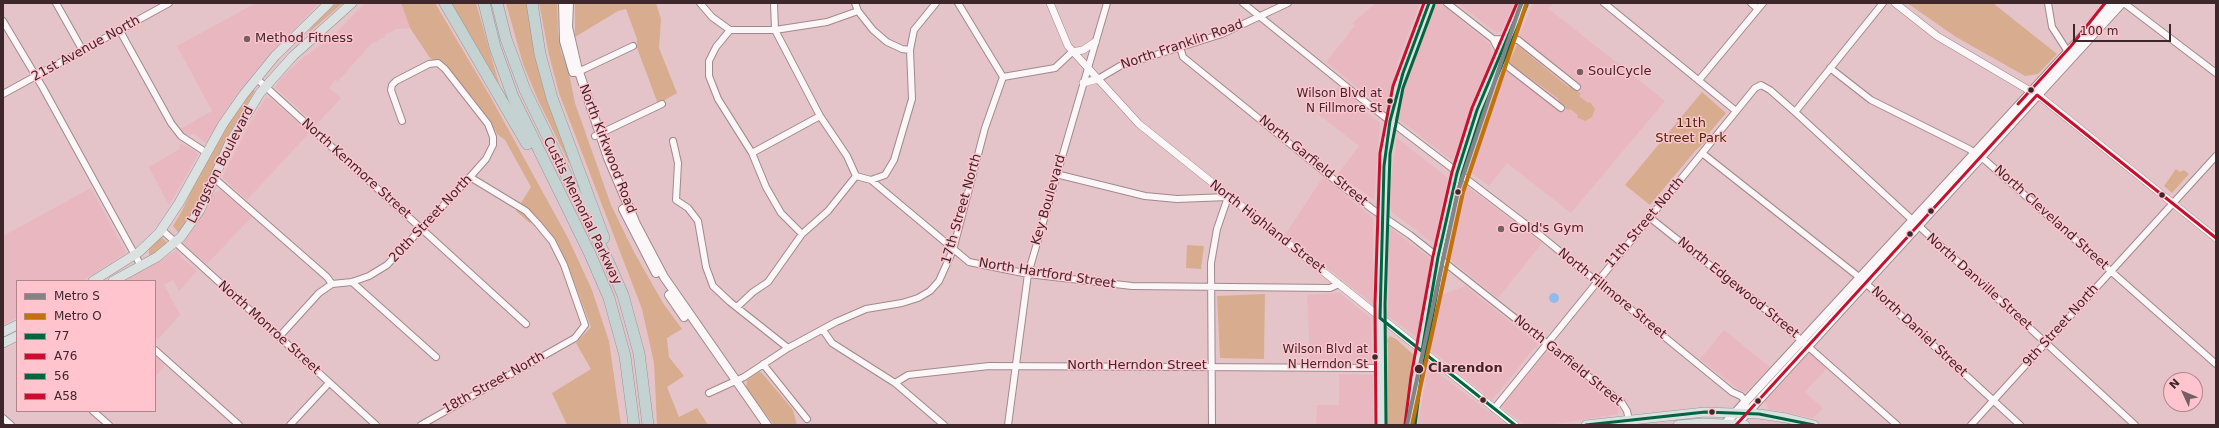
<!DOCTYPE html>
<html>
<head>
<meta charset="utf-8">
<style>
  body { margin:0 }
  #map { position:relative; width:2219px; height:428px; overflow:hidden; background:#e4c4c9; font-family:"DejaVu Sans",sans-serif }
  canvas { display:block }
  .frame { position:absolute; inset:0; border:4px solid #3d272b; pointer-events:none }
  .legend { position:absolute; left:16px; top:280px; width:140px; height:132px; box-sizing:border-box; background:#ffc4cd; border:1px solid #b1858c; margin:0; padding:5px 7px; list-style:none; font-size:12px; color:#3d272b }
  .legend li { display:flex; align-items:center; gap:8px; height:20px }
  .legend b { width:20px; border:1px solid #b1858c }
  .north { position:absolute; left:2163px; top:372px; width:40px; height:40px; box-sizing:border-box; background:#ffc4cd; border:1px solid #b1858c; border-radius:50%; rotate:314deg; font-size:11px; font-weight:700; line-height:16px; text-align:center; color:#3d272b }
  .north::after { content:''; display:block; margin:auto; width:14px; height:18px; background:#775e62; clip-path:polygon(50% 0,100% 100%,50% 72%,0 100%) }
  .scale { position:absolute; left:2073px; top:24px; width:98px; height:18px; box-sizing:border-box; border:2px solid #3d272b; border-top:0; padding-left:5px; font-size:12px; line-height:14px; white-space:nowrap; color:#3d272b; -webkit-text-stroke:3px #ffc4cd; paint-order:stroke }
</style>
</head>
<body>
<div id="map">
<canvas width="2219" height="428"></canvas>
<div class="frame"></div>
<ul class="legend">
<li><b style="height:5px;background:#808586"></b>Metro S</li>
<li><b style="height:5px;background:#c1720b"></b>Metro O</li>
<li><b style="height:5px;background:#006641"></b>77</li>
<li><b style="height:5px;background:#c8102e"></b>A76</li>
<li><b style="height:5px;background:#006641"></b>56</li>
<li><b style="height:5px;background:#c8102e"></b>A58</li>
</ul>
<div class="north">N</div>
<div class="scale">100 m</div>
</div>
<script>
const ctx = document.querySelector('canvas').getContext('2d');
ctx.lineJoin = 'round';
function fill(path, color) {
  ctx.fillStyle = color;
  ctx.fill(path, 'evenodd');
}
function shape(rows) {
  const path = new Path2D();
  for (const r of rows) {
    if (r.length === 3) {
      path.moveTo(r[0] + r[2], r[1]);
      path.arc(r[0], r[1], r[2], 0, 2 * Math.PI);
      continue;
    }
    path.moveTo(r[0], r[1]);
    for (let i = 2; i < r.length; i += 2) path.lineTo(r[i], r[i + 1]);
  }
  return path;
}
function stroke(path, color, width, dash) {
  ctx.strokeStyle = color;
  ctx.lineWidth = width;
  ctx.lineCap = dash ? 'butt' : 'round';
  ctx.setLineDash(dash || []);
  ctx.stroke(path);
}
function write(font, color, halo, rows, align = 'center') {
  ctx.font = font + ' "DejaVu Sans",sans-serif';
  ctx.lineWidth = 3;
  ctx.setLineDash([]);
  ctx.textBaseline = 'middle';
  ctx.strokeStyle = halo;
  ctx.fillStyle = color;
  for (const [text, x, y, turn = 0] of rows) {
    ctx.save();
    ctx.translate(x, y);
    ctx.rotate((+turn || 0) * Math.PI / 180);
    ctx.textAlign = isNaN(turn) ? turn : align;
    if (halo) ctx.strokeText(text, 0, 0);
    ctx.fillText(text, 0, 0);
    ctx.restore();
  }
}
fill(shape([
  [256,3,319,3,252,75,206,143,194,134,184,135,180,129,212,111,177,46],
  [365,3,401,3,410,28,396,29,385,35,385,37,371,44,338,81,335,80,329,88,341,98,316,125,275,87,283,76,303,58,332,37],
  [1376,3,1420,3,1399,58,1385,110,1326,62,1355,26,1352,23],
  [1437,3,1440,3,1490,44,1492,59,1464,128,1453,161,1397,118,1407,79],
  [1457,3,1514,3,1501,31,1497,33],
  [1533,3,1553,3,1549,9,1665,101,1571,213,1507,163,1489,186,1469,171,1491,105],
  [1339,86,1357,99,1361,109,1380,123,1374,200,1338,174,1359,146,1317,113],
  [266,98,270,98,309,133,247,200,223,178,223,176,252,119],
  [1397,138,1448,178,1434,242,1430,241,1392,212,1390,207,1391,179],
  [182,144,195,151,198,155,169,205,149,167,180,149,179,145],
  [1323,177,1373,218,1373,304,1285,235],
  [1465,185,1542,243,1498,298,1448,258],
  [91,188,126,253,82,281,17,281,17,318,3,325,3,236],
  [220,190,252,217,207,264,183,243,195,227,213,194],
  [1389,227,1431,259,1418,338,1388,316],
  [177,250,180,256,197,271,179,291,173,280,164,285,180,315,158,339,155,336,155,281,124,281],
  [1465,286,1538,344,1492,400,1430,349,1441,295],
  [1339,293,1371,318,1372,363,1310,361,1307,295],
  [1724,330,1770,367,1746,392,1741,391,1700,359],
  [1548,350,1619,407,1618,414,1548,425,1526,425,1501,407],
  [1810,352,1827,368,1805,392,1823,408,1813,418,1768,409,1765,400],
  [155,356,165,365,155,377],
  [1428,365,1506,425,1418,425],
  [1339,374,1373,375,1373,425,1316,425,1317,405,1339,405]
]), '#e9b7bf');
fill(shape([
  [336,3,343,3,306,35,314,24],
  [401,3,435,3,490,96,568,238,592,290,609,341,621,425,567,425,552,393,591,369,576,343,591,327,568,265,557,242,535,215,530,223,516,211,531,187,505,140,497,134,491,122,472,97,439,63,430,58,410,28],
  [450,3,476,3,500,87],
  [506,3,529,3,571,161,569,163,539,102,523,64],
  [539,3,557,3,558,33,561,52,569,73,575,103,611,205,634,252,663,303,682,329,667,338,669,357,684,376,667,387,679,417,697,408,708,425,657,425,654,363,642,309,559,93,549,55],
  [575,3,656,3,661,19,659,48,677,93,658,104,637,48,637,39,626,9,618,11,575,37],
  [1907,3,1993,3,2057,54,2038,74,2025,76,1956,37],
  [1517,45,1568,87,1570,86,1581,94,1579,96,1588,103,1590,102,1595,109,1592,117,1585,121,1580,119,1577,117,1578,115,1570,109,1568,110,1557,102,1559,99,1509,63],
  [252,89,255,91,229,134,196,208,180,232,178,232,173,226,182,211,193,187,220,137],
  [1702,92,1726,113,1710,132,1708,139,1696,150,1650,205,1625,185],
  [2176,169,2180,172,2184,170,2189,174,2172,193,2164,186],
  [161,237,168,243,153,255,149,255,149,249],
  [1187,245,1204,246,1201,269,1186,268],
  [1265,294,1264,359,1220,358,1217,296],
  [1390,336,1396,339,1416,357,1410,379,1412,384,1407,425,1387,425,1388,345,1387,340],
  [759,372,762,373,793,410,797,425,774,425,746,388,747,380]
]), '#d8ad8f');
fill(shape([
  [1554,298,5]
]), '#92bbec');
const minor = shape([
  [56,3,83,51],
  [700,3,712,17,730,30],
  [774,3,775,30,820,116,847,156,856,176,871,180,969,262,1028,274,1132,286,1330,288,1339,284],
  [855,3,858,11],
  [958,3,1003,77],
  [1243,3,1368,104,1541,236,1732,392,1741,396,1745,401,1747,413],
  [1447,3,1493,39,1507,66,1561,108],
  [1604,3,1736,111],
  [1751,3,1758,9],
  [2048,3,2052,27,2070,55],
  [2124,3,2216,73],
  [3,21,43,88,141,266],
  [730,30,716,47,709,61,709,76,718,99,752,153,766,187,781,213,802,234],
  [730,30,775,30,827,22,858,11,873,30,887,42,902,49,910,50],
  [120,31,171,123,181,136,207,153],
  [1493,39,1518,40,1577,87],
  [1180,47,1183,57,1337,182,1372,209,1410,235,1622,403,1627,411,1630,425],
  [1830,68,1871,100,1969,149,1986,161,2216,364],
  [576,73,633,46],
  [1003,77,1055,68,1072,52],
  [256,78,526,324],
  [1098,79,1120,66,1222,34,1288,3],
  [1699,80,1763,3],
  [3,94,169,3],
  [1795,112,1883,3],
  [595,136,662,104],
  [673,141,678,163,676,200,688,208,698,221,706,267,713,286,730,302,788,348],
  [752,153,820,116],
  [1702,153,1859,277,2020,425],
  [1056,174,1145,196,1177,199,1228,197,1217,229,1211,263,1212,425],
  [214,178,327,277,332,284],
  [871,180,885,175,894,160,912,99,910,50,914,30,936,3],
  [1649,217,1770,313,1897,425],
  [162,230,376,425],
  [352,282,436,357],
  [737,307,753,292,768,282,802,234,828,211,856,176],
  [823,330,832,343,895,383,944,425],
  [279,337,319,293,332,284,352,282,369,276,387,265,470,177,486,159,493,145,493,137,488,124,445,69,438,63,429,64,396,81,392,85,391,90,402,121],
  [155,350,239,425],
  [763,364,807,419],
  [895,383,908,375,989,366,1381,368],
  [709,393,744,377,788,348,836,322,866,309,902,303,918,298,930,291,939,281,953,250,985,128,1003,77],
  [1494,409,1755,88,1761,85,1770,90,1795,112,2135,425],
  [93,411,109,425],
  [3,418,11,425],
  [290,425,329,383],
  [421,425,575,338,585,325,564,265,552,241,538,224,526,211,470,177],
  [1008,425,1028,274,1107,3],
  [1971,425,2216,156]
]);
const tertiary = shape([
  [1050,3,1068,46,1139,124,1515,425],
  [1895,3,1937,36,2042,98,2216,238],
  [1072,52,1083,50,1095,42],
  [1083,83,1098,79]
]);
const secondary = shape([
  [563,3,564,41,573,72],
  [569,3,568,27,577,66,608,158,636,224,664,277,767,425],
  [623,209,656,273],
  [669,295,684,317],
  [1724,425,2113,3],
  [1736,425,2122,3]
]);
const primary = shape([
  [93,281,139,252,159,233,179,203,223,124,244,94,275,56,329,3],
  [113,281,157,257,181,237,200,210,229,144,260,93,293,56,352,3],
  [3,332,17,325],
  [3,343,17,336],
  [1381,425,1380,304,1385,154,1390,121,1398,87,1429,3],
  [1410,425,1416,378,1438,257,1457,173,1477,110,1522,3],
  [1586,425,1705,412,1759,414,1786,418,1814,425],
  [1678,425,1703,423,1745,425]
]);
const motorway = shape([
  [445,3,527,144],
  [484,3,495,47,513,97,590,254,609,298,625,356,634,425],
  [497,3,506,39,525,90,608,261,623,295,639,353,648,425],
  [532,3,540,54,552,98,604,238]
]);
stroke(minor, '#a0898c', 8);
stroke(tertiary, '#a0898c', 8);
stroke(secondary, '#a0898c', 10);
stroke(primary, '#939798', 10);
stroke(motorway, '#939798', 12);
stroke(minor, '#fbf6f7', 6);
stroke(tertiary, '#fbf6f7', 7);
stroke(secondary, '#fbf6f7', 8);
stroke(primary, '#dbe1e1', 9);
stroke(motorway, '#c5d2d2', 11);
stroke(shape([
  [1429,3,1403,73,1390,121,1384,166,1380,318,1515,425],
  [1422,351,1438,257,1457,173,1477,110,1522,3],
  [1586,425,1705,412,1759,414,1814,425]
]), '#006641', 3);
stroke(shape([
  [2018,104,2071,46,2105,3],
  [1736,425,2037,95,2216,238]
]), '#c8102e', 3);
stroke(shape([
  [1386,425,1385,304,1390,154,1403,88,1434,5],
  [1415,425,1421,379,1443,258,1462,174,1482,112,1527,5]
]), '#006641', 3);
stroke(shape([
  [1405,424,1411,377,1433,256,1452,172,1472,108,1517,3],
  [1376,425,1375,304,1380,153,1393,86,1424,3]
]), '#c8102e', 3);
stroke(shape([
  [1407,425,1458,191,1521,3]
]), '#808586', 4);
stroke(shape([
  [1412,425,1463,192,1526,5]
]), '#c1720b', 4);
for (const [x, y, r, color] of [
  [247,39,4,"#775e62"],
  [1580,72,4,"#775e62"],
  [2031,90,3.5,"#3d272b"],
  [1390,101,3.5,"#3d272b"],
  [1458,192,3.5,"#3d272b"],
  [2162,195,3.5,"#3d272b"],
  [1931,211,3.5,"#3d272b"],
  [1501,229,4,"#775e62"],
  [1910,234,3.5,"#3d272b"],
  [1375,357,3.5,"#3d272b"],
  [1419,369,5,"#3d272b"],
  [1483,400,3.5,"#3d272b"],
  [1758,401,3.5,"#3d272b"],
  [1712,412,3.5,"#3d272b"]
]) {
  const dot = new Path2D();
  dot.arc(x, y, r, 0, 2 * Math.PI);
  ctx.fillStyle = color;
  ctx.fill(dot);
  stroke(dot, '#ffc4cd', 1.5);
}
write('12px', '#3d272b', '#ffc4cd', [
  ["Wilson Blvd at",1382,94],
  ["N Fillmore St",1382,109],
  ["Wilson Blvd at",1368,350],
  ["N Herndon St",1368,365]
], 'right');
write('13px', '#3d272b', '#ffc4cd', [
  ["Method Fitness",255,39],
  ["SoulCycle",1588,72],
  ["Gold's Gym",1509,229]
], 'left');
write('13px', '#3d272b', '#ffc4cd', [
  ["North Franklin Road",1182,45,-19],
  ["21st Avenue North",86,49,-29],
  ["North Kirkwood Road",607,149,69],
  ["North Garfield Street",1313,161,39],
  ["Langston Boulevard",221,165,-63],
  ["North Kenmore Street",356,169,42],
  ["Key Boulevard",1049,200,-74],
  ["17th Street North",962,209,-74],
  ["Custis Memorial Parkway",582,211,64],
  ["North Cleveland Street",2051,218,42],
  ["20th Street North",431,219,-47],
  ["11th Street North",1645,223,-50],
  ["North Highland Street",1267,227,38],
  ["North Hartford Street",1047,274,9],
  ["North Danville Street",1979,282,42],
  ["North Edgewood Street",1738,288,39],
  ["North Fillmore Street",1612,294,39],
  ["9th Street North",2061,326,-48],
  ["North Monroe Street",269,328,42],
  ["North Daniel Street",1919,332,43],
  ["North Garfield Street",1568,361,39],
  ["North Herndon Street",1137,366],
  ["18th Street North",494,383,-29]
]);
write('13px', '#462b09', '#ffc4cd', [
  ["11th",1691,124],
  ["Street Park",1691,139]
]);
write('bold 13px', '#3d272b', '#ffc4cd', [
  ["Clarendon",1428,369]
], 'left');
</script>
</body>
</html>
